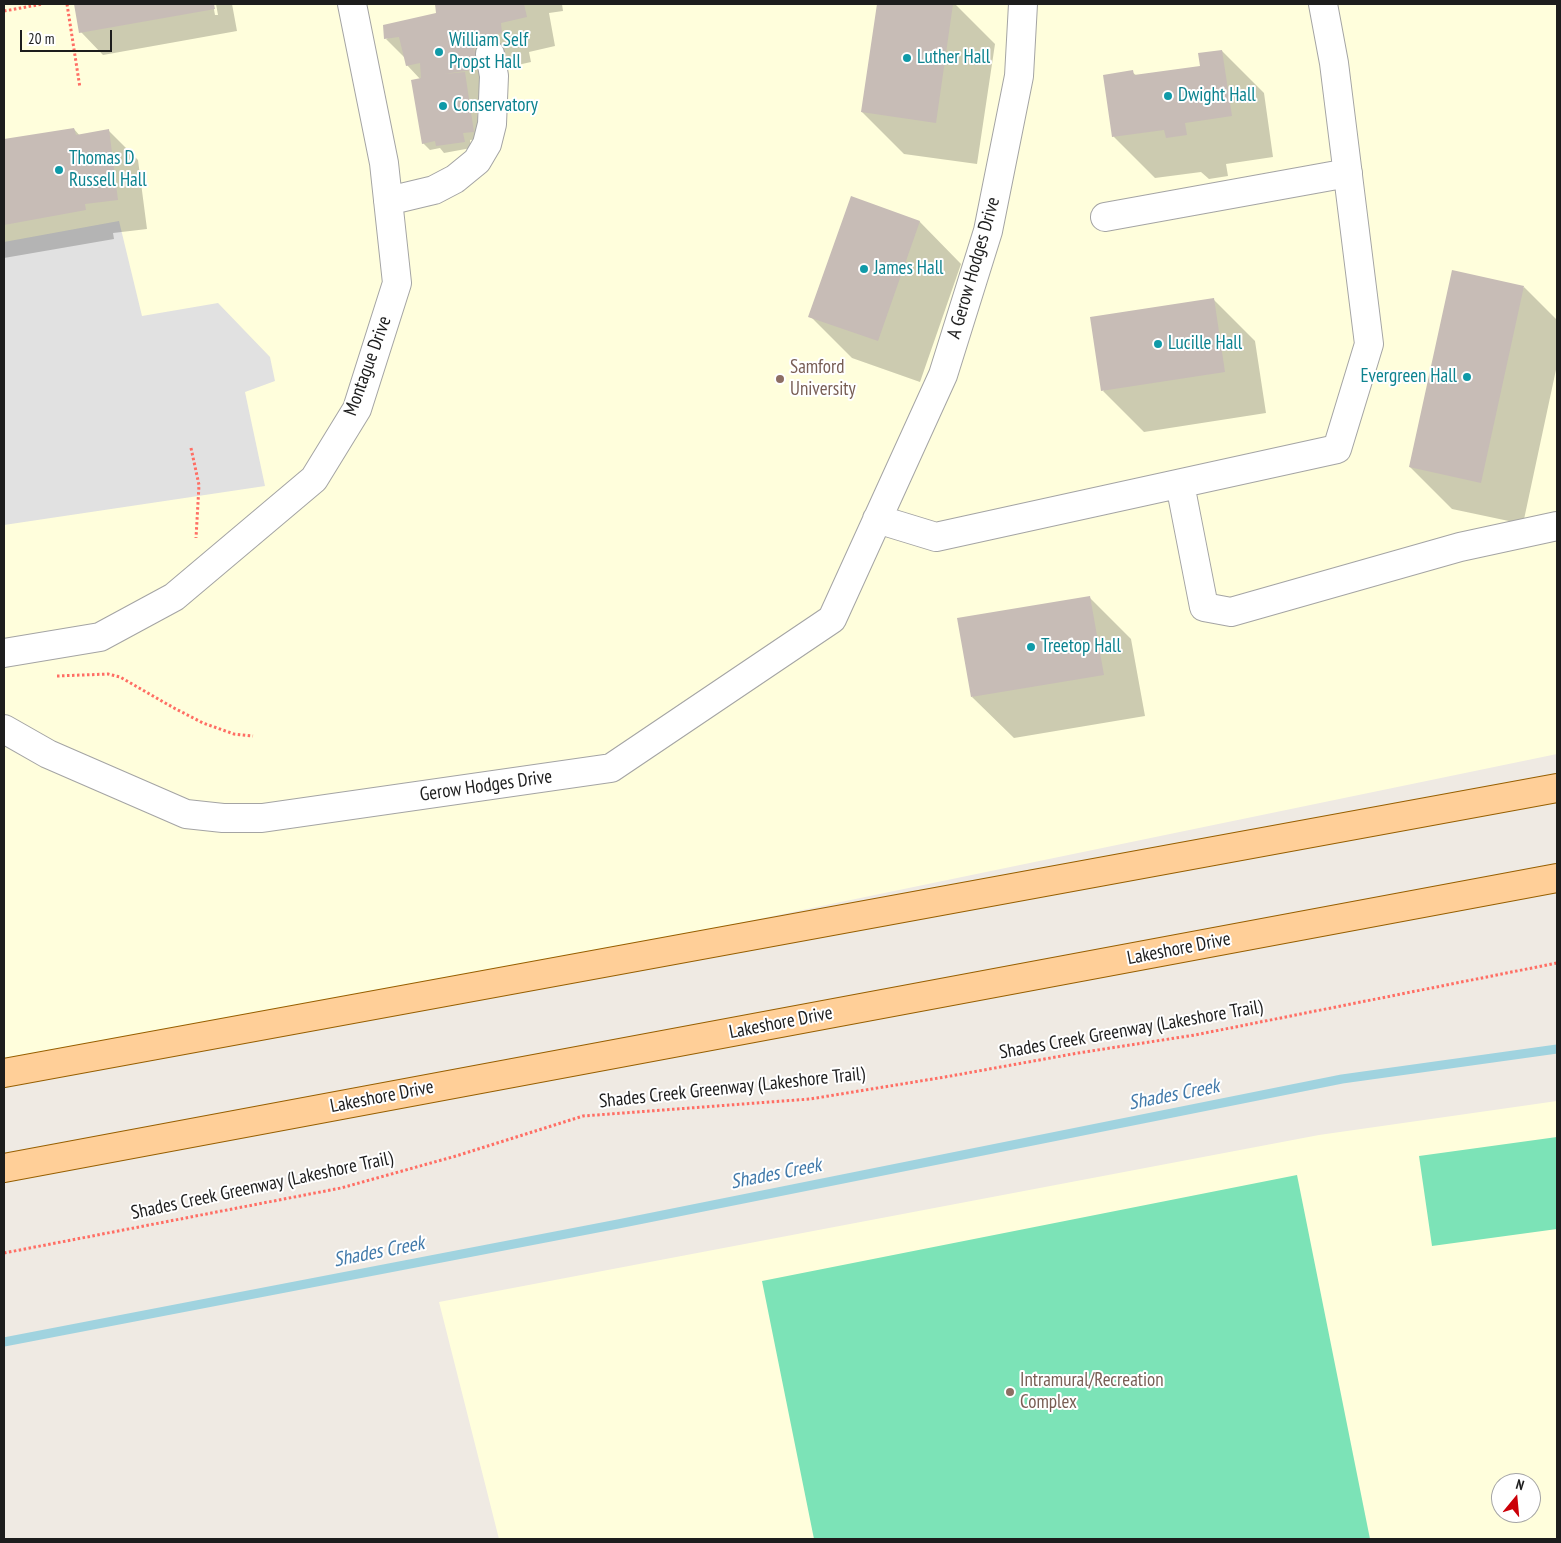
<!DOCTYPE html>
<html>
<head>
<meta charset="utf-8">
<style>
  body { margin:0 }
  #map { position:relative; width:1561px; height:1543px; overflow:hidden; background:#efeae3; font-family:"PT Sans Narrow",sans-serif }
  canvas { display:block }
  .frame { position:absolute; inset:0; border:5px solid #1d1d1d; pointer-events:none }
  .north { position:absolute; left:1491px; top:1473px; width:50px; height:50px; box-sizing:border-box; background:#fff; border:1px solid #a5a5a5; border-radius:50%; rotate:17deg; font-size:14px; font-weight:700; line-height:20px; text-align:center; color:#1d1d1d }
  .north::after { content:''; display:block; margin:auto; width:18px; height:22px; background:#cb0008; clip-path:polygon(50% 0,100% 100%,50% 72%,0 100%) }
  .scale { position:absolute; left:20px; top:30px; width:92px; height:22px; box-sizing:border-box; border:2px solid #1d1d1d; border-top:0; padding-left:6px; font-size:15px; line-height:18px; white-space:nowrap; color:#1d1d1d; -webkit-text-stroke:4px #fff; paint-order:stroke }
</style>
</head>
<body>
<div id="map">
<canvas width="1561" height="1543"></canvas>
<div class="frame"></div>
<div class="north">N</div>
<div class="scale">20 m</div>
</div>
<script>
const ctx = document.querySelector('canvas').getContext('2d');
ctx.lineJoin = 'round';
function fill(path, color) {
  ctx.fillStyle = color;
  ctx.fill(path, 'evenodd');
}
function shape(rows) {
  const path = new Path2D();
  for (const r of rows) {
    path.moveTo(r[0], r[1]);
    for (let i = 2; i < r.length; i += 2) path.lineTo(r[i], r[i + 1]);
  }
  return path;
}
function stroke(path, color, width, dash) {
  ctx.strokeStyle = color;
  ctx.lineWidth = width;
  ctx.lineCap = dash ? 'butt' : 'round';
  ctx.setLineDash(dash || []);
  ctx.stroke(path);
}
function write(font, color, halo, rows, align = 'center') {
  ctx.font = font + ' "PT Sans Narrow",sans-serif';
  ctx.lineWidth = 4;
  ctx.setLineDash([]);
  ctx.textBaseline = 'middle';
  ctx.strokeStyle = halo;
  ctx.fillStyle = color;
  for (const [text, x, y, turn = 0] of rows) {
    ctx.save();
    ctx.translate(x, y);
    ctx.rotate((+turn || 0) * Math.PI / 180);
    ctx.textAlign = isNaN(turn) ? turn : align;
    if (halo) ctx.strokeText(text, 0, 0);
    ctx.fillText(text, 0, 0);
    ctx.restore();
  }
}
fill(shape([
  [4,4,1557,4,1557,754,4,1075],
  [1557,1101,1557,1539,499,1539,439,1302,1319,1135],
  [1501,1483,1531,1483,1531,1513,1501,1513]
]), '#fffedc');
fill(shape([
  [1557,1137,1557,1229,1432,1246,1419,1156],
  [1297,1175,1370,1539,814,1539,762,1281]
]), '#7ce3b7');
fill(shape([
  [119,221,142,316,218,303,270,357,275,381,245,392,265,486,4,525,4,242]
]), '#e1e1e1');
fill(shape([
  [75,4,213,4,215,15,218,15,216,4,232,4,237,31,103,55,81,32],
  [436,4,562,4,563,11,549,13,555,46,529,52,531,62,500,69,507,97,476,103,481,139,470,140,471,148,444,153,440,148,430,150,423,143,421,80,407,65,405,58,386,39,438,14],
  [878,4,955,4,995,44,977,164,904,154,862,112],
  [1222,51,1264,93,1273,157,1226,164,1228,176,1209,179,1201,172,1155,178,1114,137,1132,72,1137,76,1202,67],
  [74,129,80,136,109,131,138,160,147,229,113,233,114,239,4,258,4,140],
  [852,198,920,222,961,264,920,382,852,358,810,316],
  [1524,287,1557,320,1557,365,1523,524,1452,509,1410,467],
  [1213,299,1255,341,1266,413,1144,432,1103,391],
  [1090,598,1131,639,1145,716,1014,738,972,697]
]), '#0003');
stroke(shape([
  [4,1342,618,1224,1342,1079,1557,1049]
]), '#a0d3df', 9);
fill(shape([
  [74,4,214,4,215,9,79,33],
  [435,4,524,4,527,17,501,23,502,33,472,40,479,69,444,74,465,72,474,132,463,133,465,142,436,146,435,141,422,144,411,80,421,78,420,63,406,66,399,37,384,39,383,25,436,13],
  [877,4,953,4,936,123,861,112],
  [1222,50,1232,116,1185,123,1187,135,1166,138,1164,130,1112,137,1103,75,1133,70,1134,75,1200,66,1198,53],
  [74,128,76,135,109,129,118,200,85,204,86,210,4,225,4,139],
  [851,196,920,221,878,341,808,317],
  [1452,270,1524,286,1481,483,1409,467],
  [1214,298,1225,372,1101,391,1090,317],
  [1090,596,1104,675,971,697,957,618]
]), '#c7bcb6');
const minor = shape([
  [388,201,434,190,455,179,477,161,487,144,492,124,494,76,490,54],
  [1105,217,1348,173],
  [1180,484,1204,607,1231,612,1460,547,1557,526],
  [877,519,936,537,1337,449,1369,344,1334,63,1323,4],
  [4,653,100,637,174,597,314,479,357,409,397,283,384,163,352,4],
  [4,729,48,754,186,814,223,818,262,818,611,768,832,619,943,375,988,231,1019,76,1023,4]
]);
const major = shape([
  [4,1073,1557,788],
  [4,1168,1557,878]
]);
stroke(minor, '#a4a4a4', 30);
stroke(major, '#975f00', 30);
stroke(shape([
  [67,4,80,88],
  [4,11,43,4],
  [191,448,199,485,196,538],
  [57,676,108,674,120,677,174,708,203,723,234,734,253,736],
  [4,1253,341,1188,456,1156,583,1116,810,1099,945,1077,1078,1053,1195,1035,1557,963]
]), '#ff6e64', 3, [2.5, 2.5]);
stroke(minor, '#fff', 28);
stroke(major, '#ffcf98', 28);
for (const [x, y, r, color] of [
  [439,52,5,"#0f9aa8"],
  [907,58,5,"#0f9aa8"],
  [1168,96,5,"#0f9aa8"],
  [443,106,5,"#0f9aa8"],
  [59,170,5,"#0f9aa8"],
  [864,269,5,"#0f9aa8"],
  [1158,344,5,"#0f9aa8"],
  [1467,377,5,"#0f9aa8"],
  [780,379,5,"#8d6e63"],
  [1031,647,5,"#0f9aa8"],
  [1010,1392,5,"#8d6e63"]
]) {
  const dot = new Path2D();
  dot.arc(x, y, r, 0, 2 * Math.PI);
  ctx.fillStyle = color;
  ctx.fill(dot);
  stroke(dot, '#fff', 2);
}
write('19px', '#0d838f', '#fff', [
  ["William Self",449,41],
  ["Propst Hall",449,63],
  ["Luther Hall",917,58],
  ["Dwight Hall",1178,96],
  ["Conservatory",453,106],
  ["Thomas D",69,159],
  ["Russell Hall",69,181],
  ["James Hall",874,269],
  ["Lucille Hall",1168,344],
  ["Evergreen Hall",1457,377,"right"],
  ["Treetop Hall",1041,647]
], 'left');
write('19px', '#1d1d1d', '#fff', [
  ["A Gerow Hodges Drive",974,268,-74],
  ["Montague Drive",368,366,-70],
  ["Gerow Hodges Drive",486,786,-8],
  ["Lakeshore Drive",1179,949,-11],
  ["Lakeshore Drive",781,1023,-11],
  ["Shades Creek Greenway (Lakeshore Trail)",1131,1030,-10],
  ["Shades Creek Greenway (Lakeshore Trail)",732,1088,-6],
  ["Lakeshore Drive",382,1097,-11],
  ["Shades Creek Greenway (Lakeshore Trail)",262,1186,-12]
]);
write('19px', '#785e54', '#fff', [
  ["Samford",790,368],
  ["University",790,390],
  ["Intramural/Recreation",1020,1381],
  ["Complex",1020,1403]
], 'left');
write('italic 20px', '#427aaa', '#fff', [
  ["Shades Creek",1174,1095,-11],
  ["Shades Creek",776,1174,-11],
  ["Shades Creek",379,1252,-11]
]);
</script>
</body>
</html>
